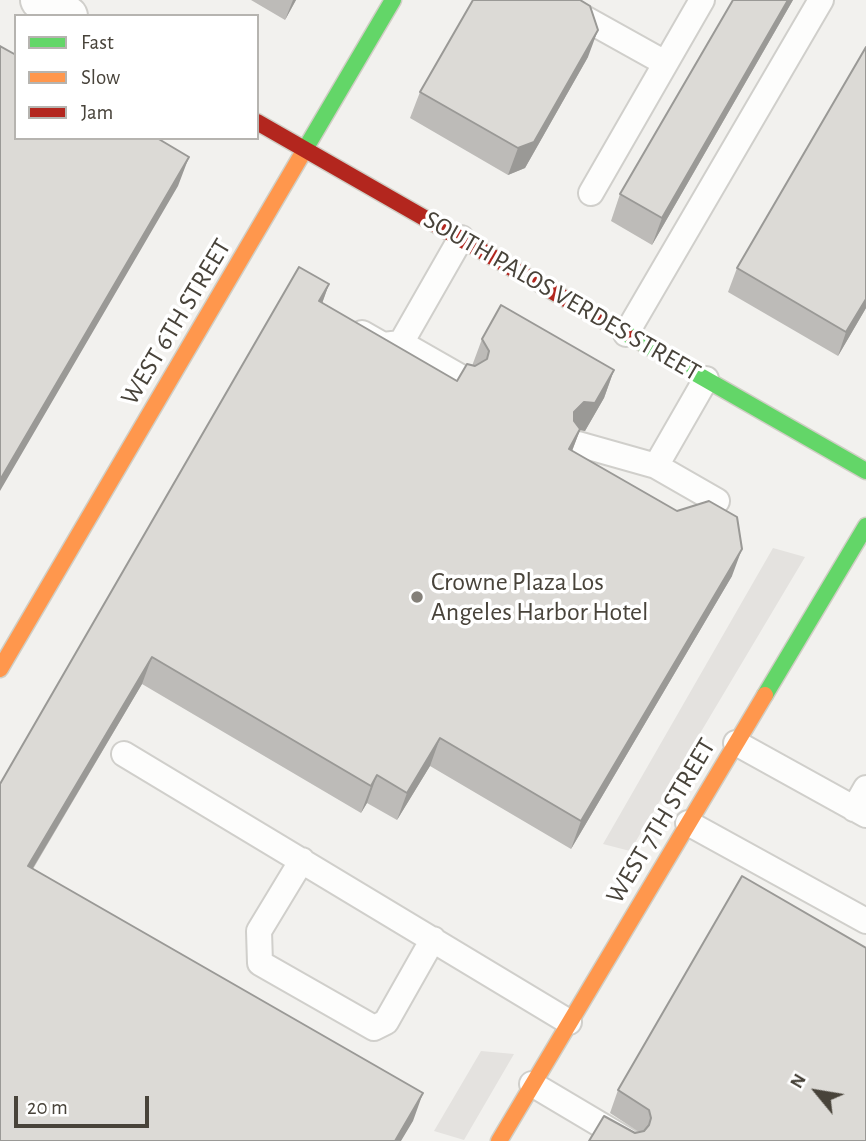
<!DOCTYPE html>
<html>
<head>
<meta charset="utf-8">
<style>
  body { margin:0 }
  #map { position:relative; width:866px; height:1141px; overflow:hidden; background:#f2f1ee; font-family:"Alegreya Sans",sans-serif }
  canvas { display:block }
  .legend { position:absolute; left:14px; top:14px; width:245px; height:126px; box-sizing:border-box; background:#fff; border:2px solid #b6b4b0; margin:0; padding:9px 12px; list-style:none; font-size:21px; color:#48433a }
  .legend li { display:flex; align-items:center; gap:14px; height:35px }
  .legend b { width:35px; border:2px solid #b6b4b0 }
  .north { position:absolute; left:782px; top:1057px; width:70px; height:70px; -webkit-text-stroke:5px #fff; paint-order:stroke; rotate:300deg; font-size:19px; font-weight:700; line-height:28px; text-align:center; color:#48433a }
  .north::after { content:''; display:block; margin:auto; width:24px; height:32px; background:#48433a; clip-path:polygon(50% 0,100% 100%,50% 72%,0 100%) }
  .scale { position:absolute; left:14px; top:1096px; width:135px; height:32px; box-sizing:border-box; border:4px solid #48433a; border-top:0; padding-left:9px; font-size:21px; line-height:24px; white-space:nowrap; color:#48433a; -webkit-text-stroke:5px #fff; paint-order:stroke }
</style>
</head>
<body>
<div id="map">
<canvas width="866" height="1141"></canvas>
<ul class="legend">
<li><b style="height:9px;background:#63d668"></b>Fast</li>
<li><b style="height:9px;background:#ff974d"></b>Slow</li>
<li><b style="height:9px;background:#b3261e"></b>Jam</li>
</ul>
<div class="north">N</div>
<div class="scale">20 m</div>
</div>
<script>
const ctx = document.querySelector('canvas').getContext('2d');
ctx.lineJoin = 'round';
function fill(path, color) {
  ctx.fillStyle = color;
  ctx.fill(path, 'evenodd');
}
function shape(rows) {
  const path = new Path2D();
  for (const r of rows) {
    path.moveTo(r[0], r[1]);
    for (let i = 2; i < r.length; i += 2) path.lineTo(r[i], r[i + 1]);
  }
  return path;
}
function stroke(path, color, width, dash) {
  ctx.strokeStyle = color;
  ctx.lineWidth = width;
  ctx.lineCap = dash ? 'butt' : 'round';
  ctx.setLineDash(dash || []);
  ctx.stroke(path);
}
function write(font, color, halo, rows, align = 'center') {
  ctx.font = font + ' "Alegreya Sans",sans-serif';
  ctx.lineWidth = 7;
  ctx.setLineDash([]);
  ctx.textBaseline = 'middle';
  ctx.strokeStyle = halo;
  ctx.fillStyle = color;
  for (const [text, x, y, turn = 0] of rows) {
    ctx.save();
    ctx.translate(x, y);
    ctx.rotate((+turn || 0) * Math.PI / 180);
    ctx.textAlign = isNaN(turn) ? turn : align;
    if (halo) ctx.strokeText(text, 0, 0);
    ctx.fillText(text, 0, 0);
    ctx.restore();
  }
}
fill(shape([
  [773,548,805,557,630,851,603,844],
  [481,1051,514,1054,464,1140,434,1131]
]), '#e4e2df');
const lane = shape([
  [552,0,665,63],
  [591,193,702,0],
  [362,333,383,345,401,343,464,379],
  [626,334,821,0],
  [401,343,461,238],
  [578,444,656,466,717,501],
  [656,466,706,379],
  [736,743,866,815],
  [124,754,569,1022],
  [854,809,866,788],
  [688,823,866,921],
  [302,860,259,931,260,963,374,1028,386,1022,433,939],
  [532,1084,628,1141]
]);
const street = shape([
  [40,0,68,16]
]);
const fast = shape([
  [304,151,393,0],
  [625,333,866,471],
  [765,695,866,526]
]);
const slow = shape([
  [0,669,304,151],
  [499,1141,765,695]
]);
const jam = shape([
  [257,122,625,333]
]);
stroke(lane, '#d0cfcb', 28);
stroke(street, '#d0cfcb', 42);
stroke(fast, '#d0cec5', 19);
stroke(slow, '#d0cec5', 19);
stroke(jam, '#d0cec5', 19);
stroke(lane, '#fdfdfc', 24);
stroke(street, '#fdfdfc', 38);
stroke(fast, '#63d668', 16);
stroke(slow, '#ff974d', 16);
stroke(jam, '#b3261e', 16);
fill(shape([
  [251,0,296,0,285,20],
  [733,0,793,0,652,245,611,221,620,194],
  [866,47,866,308,838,356,728,292,737,268],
  [588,57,525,168,508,175,410,118,420,92],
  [329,284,322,303,457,381,472,366,482,339,614,370,604,398,585,431,580,430,572,451,732,576,571,849,430,766,397,820,367,803,361,813,142,684,33,869,413,1121,0,1141,0,784],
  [618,1090,866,1141,635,1133,639,1132,610,1113]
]), '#bdbbb8');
fill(shape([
  [293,0,296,0,285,20],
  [788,0,793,0,652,245,662,218],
  [598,30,588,57,525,168,508,175,518,148],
  [189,157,178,186,0,491,0,480],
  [329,284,319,312,319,301],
  [866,299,866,308,838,356,846,332],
  [614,370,604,398,585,431,580,430,570,456,569,449,574,430,574,412],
  [742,549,732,576,571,849,581,821],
  [152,657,142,684,18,893,28,866],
  [440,738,430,766,397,820,407,793],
  [377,775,367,803,361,813,371,786],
  [423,1093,413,1121,401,1141,395,1141]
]), '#9a9996');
const building = shape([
  [473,0,580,0,590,6,598,30,534,142,518,148,420,92,473,0],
  [733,0,788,0,662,218,620,194,733,0],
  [0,46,16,55,16,138,157,138,189,157,0,480,0,46],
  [866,47,866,299,846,332,737,268,866,47],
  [299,267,329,284,319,301,457,381,467,364,475,366,487,359,489,351,482,339,501,305,614,370,595,403,584,402,574,412,574,421,580,429,569,449,677,511,709,501,737,517,742,549,581,821,440,738,407,793,377,775,371,786,152,657,28,866,423,1093,395,1141,0,1141,0,784,299,267],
  [742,876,866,948,866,1141,589,1141,604,1116,635,1133,644,1131,649,1125,651,1118,649,1110,618,1090,742,876]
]);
fill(building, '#dcdad6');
stroke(building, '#9a9996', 2);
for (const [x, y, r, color] of [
  [417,597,7,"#848079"]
]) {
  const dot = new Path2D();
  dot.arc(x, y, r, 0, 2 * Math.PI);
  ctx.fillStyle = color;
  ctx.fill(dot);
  stroke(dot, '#fff', 2.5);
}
write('26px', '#48433a', '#fff', [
  ["SOUTH PALOS VERDES STREET",562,296,30],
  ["WEST 6TH STREET",176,322,-59],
  ["WEST 7TH STREET",661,821,-59]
]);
write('26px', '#48433a', '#fff', [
  ["Crowne Plaza Los",431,582],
  ["Angeles Harbor Hotel",431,612]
], 'left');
</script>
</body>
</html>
